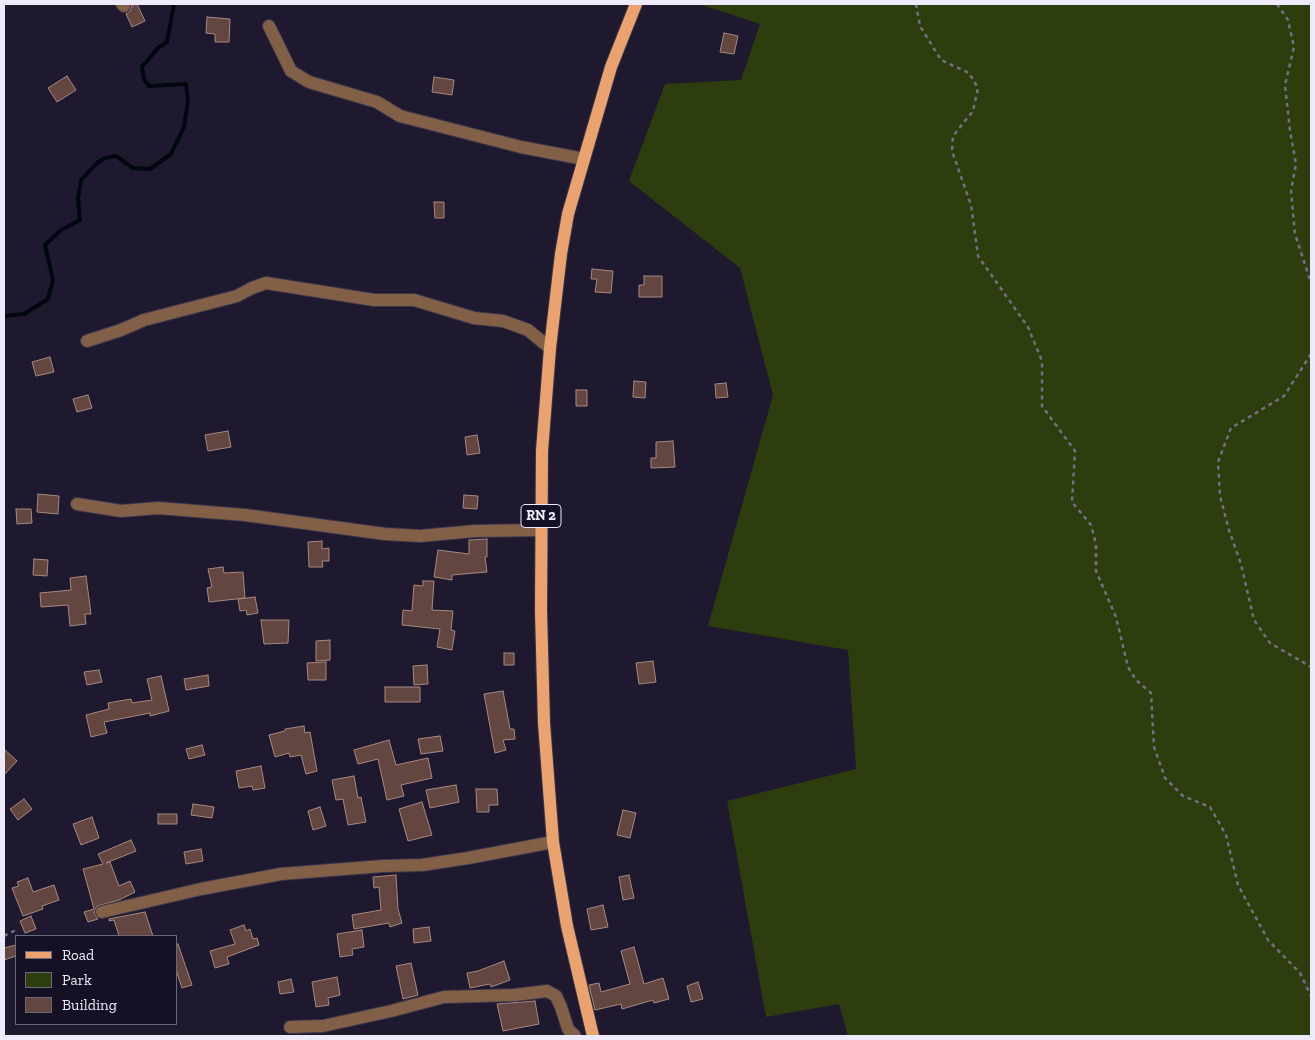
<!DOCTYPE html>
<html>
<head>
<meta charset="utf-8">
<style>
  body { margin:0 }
  #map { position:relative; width:1315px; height:1040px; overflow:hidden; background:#1e192e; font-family:"Zilla Slab",serif }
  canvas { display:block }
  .frame { position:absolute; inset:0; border:5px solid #edebfa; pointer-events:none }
  .legend { position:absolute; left:15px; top:935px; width:162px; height:90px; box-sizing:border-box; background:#151024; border:1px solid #6b687a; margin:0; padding:6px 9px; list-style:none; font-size:15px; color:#edebfa }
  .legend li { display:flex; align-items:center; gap:10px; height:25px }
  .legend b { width:25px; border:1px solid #6b687a }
</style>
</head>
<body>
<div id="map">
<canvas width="1315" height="1040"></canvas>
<div class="frame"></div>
<ul class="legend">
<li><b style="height:6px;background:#eaa36f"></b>Road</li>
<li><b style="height:14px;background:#2e3d0e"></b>Park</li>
<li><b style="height:14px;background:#62463f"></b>Building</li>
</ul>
</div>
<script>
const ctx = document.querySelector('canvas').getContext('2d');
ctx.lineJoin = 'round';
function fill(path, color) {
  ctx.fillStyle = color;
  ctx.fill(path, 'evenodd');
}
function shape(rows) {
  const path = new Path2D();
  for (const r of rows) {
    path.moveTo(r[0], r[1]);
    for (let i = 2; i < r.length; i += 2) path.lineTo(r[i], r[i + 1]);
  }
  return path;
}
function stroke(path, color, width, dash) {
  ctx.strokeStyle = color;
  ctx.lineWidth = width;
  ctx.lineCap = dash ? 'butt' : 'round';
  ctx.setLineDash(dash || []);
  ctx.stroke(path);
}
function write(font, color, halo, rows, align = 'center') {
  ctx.font = font + ' "Zilla Slab",serif';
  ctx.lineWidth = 5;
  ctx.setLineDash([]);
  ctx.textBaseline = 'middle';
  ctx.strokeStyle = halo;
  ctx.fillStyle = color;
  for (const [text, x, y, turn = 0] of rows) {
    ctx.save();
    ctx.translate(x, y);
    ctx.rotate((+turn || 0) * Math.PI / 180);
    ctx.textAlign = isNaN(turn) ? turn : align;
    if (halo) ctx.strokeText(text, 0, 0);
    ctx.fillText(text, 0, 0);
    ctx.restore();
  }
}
fill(shape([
  [699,4,1311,4,1311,1036,848,1036,839,1004,766,1017,727,801,856,769,848,650,708,626,773,395,740,268,629,181,665,84,741,80,760,24]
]), '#2e3d0e');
stroke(shape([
  [4,316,24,314,48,299,53,280,45,245,61,230,80,220,78,198,81,180,97,163,105,158,116,156,133,168,150,169,171,154,184,127,188,101,186,84,149,86,144,79,142,67,158,48,167,42,174,4]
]), '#00070e', 4);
const building = shape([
  [137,4,145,21,132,27,126,14,130,11,132,5,137,4],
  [207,17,230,19,229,42,215,42,215,34,206,33,207,17],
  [724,33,738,36,734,54,720,52,724,33],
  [67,76,76,90,57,102,48,88,67,76],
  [434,77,454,80,452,95,432,92,434,77],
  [434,202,444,202,444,218,435,218,434,202],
  [592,269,613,271,611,293,595,292,597,279,591,279,592,269],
  [644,276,662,276,662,297,639,297,639,285,644,285,644,276],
  [50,357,54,372,36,376,32,362,50,357],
  [634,381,646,382,645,398,633,397,634,381],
  [726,383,728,397,716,398,715,384,726,383],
  [576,390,587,390,587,406,576,406,576,390],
  [88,395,92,408,77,412,73,399,88,395],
  [228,431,231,447,208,451,205,435,228,431],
  [477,435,480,453,467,455,465,437,477,435],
  [673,441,675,467,651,468,651,458,656,458,656,442,673,441],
  [38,494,59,496,58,514,37,512,38,494],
  [464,495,478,496,477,509,463,508,464,495],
  [16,509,31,509,32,523,17,524,16,509],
  [487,539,487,557,485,557,487,572,452,575,452,580,434,577,438,550,469,554,469,540,487,539],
  [322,541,322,549,329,548,329,561,322,561,323,567,309,567,308,542,322,541],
  [34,559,48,560,47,576,33,575,34,559],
  [223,567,224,573,243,572,245,598,209,602,207,588,212,587,208,569,223,567],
  [86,576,91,614,85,614,86,624,70,626,68,605,41,607,40,593,71,590,70,578,86,576],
  [423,581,434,581,432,610,453,611,451,630,455,631,452,650,437,647,440,629,402,625,403,610,412,611,414,585,423,586,423,581],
  [255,597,258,613,247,615,246,610,240,611,238,599,255,597],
  [261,620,289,620,288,643,264,644,261,620],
  [330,640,330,660,316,661,316,641,330,640],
  [504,653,514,653,514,665,504,665,504,653],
  [653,661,656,682,639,684,636,663,653,661],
  [326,662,326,680,308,680,307,663,326,662],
  [427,665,428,684,414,685,413,666,427,665],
  [99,670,102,682,87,685,84,672,99,670],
  [208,675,209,686,186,690,184,679,208,675],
  [161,676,169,711,150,716,150,713,104,722,107,733,91,737,86,715,109,709,108,703,131,699,132,703,152,700,147,679,161,676],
  [385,687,420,687,420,702,385,702,385,687],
  [503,691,510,729,514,729,515,739,503,740,506,750,495,753,484,694,503,691],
  [304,726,305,733,310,732,317,771,306,774,301,755,290,757,289,753,275,757,269,735,285,731,285,729,304,726],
  [440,736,443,751,421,754,418,739,440,736],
  [389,740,396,765,428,758,432,778,401,785,404,796,387,800,378,759,358,764,354,750,389,740],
  [202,745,205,755,189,759,186,749,202,745],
  [4,749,17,761,4,775,4,749],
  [261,766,265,788,253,790,252,786,239,788,236,771,261,766],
  [354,776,358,798,361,797,366,822,348,825,343,799,336,800,332,780,354,776],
  [456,785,459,802,430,808,426,790,456,785],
  [476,789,497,789,498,805,489,805,489,812,477,812,476,789],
  [24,799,32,809,18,820,10,809,24,799],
  [422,802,432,835,408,841,399,809,422,802],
  [193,804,214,807,212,818,191,815,193,804],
  [320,807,326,826,313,830,308,811,320,807],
  [623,810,636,813,630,838,617,835,623,810],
  [158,814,177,814,177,824,158,824,158,814],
  [92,817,99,838,81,845,73,824,92,817],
  [131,840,136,851,106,863,110,862,119,886,130,881,135,892,119,900,97,906,94,913,98,919,88,922,84,912,94,909,83,869,103,864,98,854,131,840],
  [201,849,203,861,186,864,184,852,201,849],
  [396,875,398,909,402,923,390,927,389,923,354,929,352,915,381,910,379,887,374,888,373,877,396,875],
  [629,875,634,898,623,900,619,877,629,875],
  [28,878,33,892,54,885,59,900,42,906,43,909,23,916,12,888,19,886,17,882,28,878],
  [603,905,608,927,591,930,587,909,603,905],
  [145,912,153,936,119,936,114,920,109,921,109,919,145,912],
  [31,916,36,929,25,933,20,921,31,916],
  [244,925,246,931,250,929,253,939,257,938,259,945,227,957,229,964,215,968,210,951,235,944,230,930,244,925],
  [429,927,431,941,414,943,413,929,429,927],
  [362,930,364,947,352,949,353,955,340,957,337,934,362,930],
  [178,944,192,985,182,988,176,970,176,945,178,944],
  [16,945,16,956,4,960,4,948,16,945],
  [634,947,644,984,663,978,669,999,654,1003,653,1000,622,1009,621,1004,595,1010,589,985,599,983,601,992,630,984,621,951,634,947],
  [504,961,510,980,491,987,490,984,470,988,467,973,478,971,504,961],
  [411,963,418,995,403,999,396,966,411,963],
  [337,977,340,995,328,998,329,1005,316,1007,312,982,337,977],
  [291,979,294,992,280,994,278,982,291,979],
  [698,982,703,999,691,1002,687,986,698,982],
  [535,1001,539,1024,503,1031,497,1004,535,1001]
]);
fill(building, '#62463f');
stroke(building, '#a88981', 1);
const street = shape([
  [122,4,124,6],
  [269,26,291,71,309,82,377,102,400,116,521,147,584,159],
  [87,341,121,330,144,320,237,296,252,288,266,283,374,300,414,300,474,318,503,321,528,330,550,348],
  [77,504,121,511,158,508,245,515,385,534,420,536,475,531,541,530],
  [102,912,201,889,281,874,383,866,422,865,468,858,553,842],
  [290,1027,323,1026,391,1011,444,997,515,995,547,991,556,996,561,1007,568,1029,575,1036]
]);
const primary = shape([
  [593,1036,567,926,553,842,544,723,541,611,542,451,550,348,561,254,568,214,611,67,636,4]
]);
stroke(street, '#3b364b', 14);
stroke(primary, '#3b364b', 14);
stroke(shape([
  [916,4,920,26,941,60,969,73,978,88,973,111,953,136,952,151,971,205,978,256,1028,327,1042,361,1042,406,1075,451,1072,502,1091,525,1096,544,1096,571,1116,617,1128,667,1136,680,1151,693,1154,747,1165,778,1183,796,1210,807,1226,835,1238,885,1268,940,1300,973,1311,996],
  [1277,4,1288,20,1294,47,1285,85,1290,131,1296,164,1291,191,1295,234,1311,283],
  [1311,354,1284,396,1231,428,1218,462,1220,496,1229,530,1241,564,1254,620,1270,643,1311,667],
  [4,936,14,931,17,936]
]), '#737082', 2.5, [4, 4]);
stroke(street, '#826048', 12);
stroke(primary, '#eaa36f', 12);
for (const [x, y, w] of [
  [541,516,40]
]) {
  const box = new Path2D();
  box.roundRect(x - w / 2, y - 11.5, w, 23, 4);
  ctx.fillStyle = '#151024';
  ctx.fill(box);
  stroke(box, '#edebfa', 1);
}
write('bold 14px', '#edebfa', null, [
  ["RN 2",541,516]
]);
</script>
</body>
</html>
